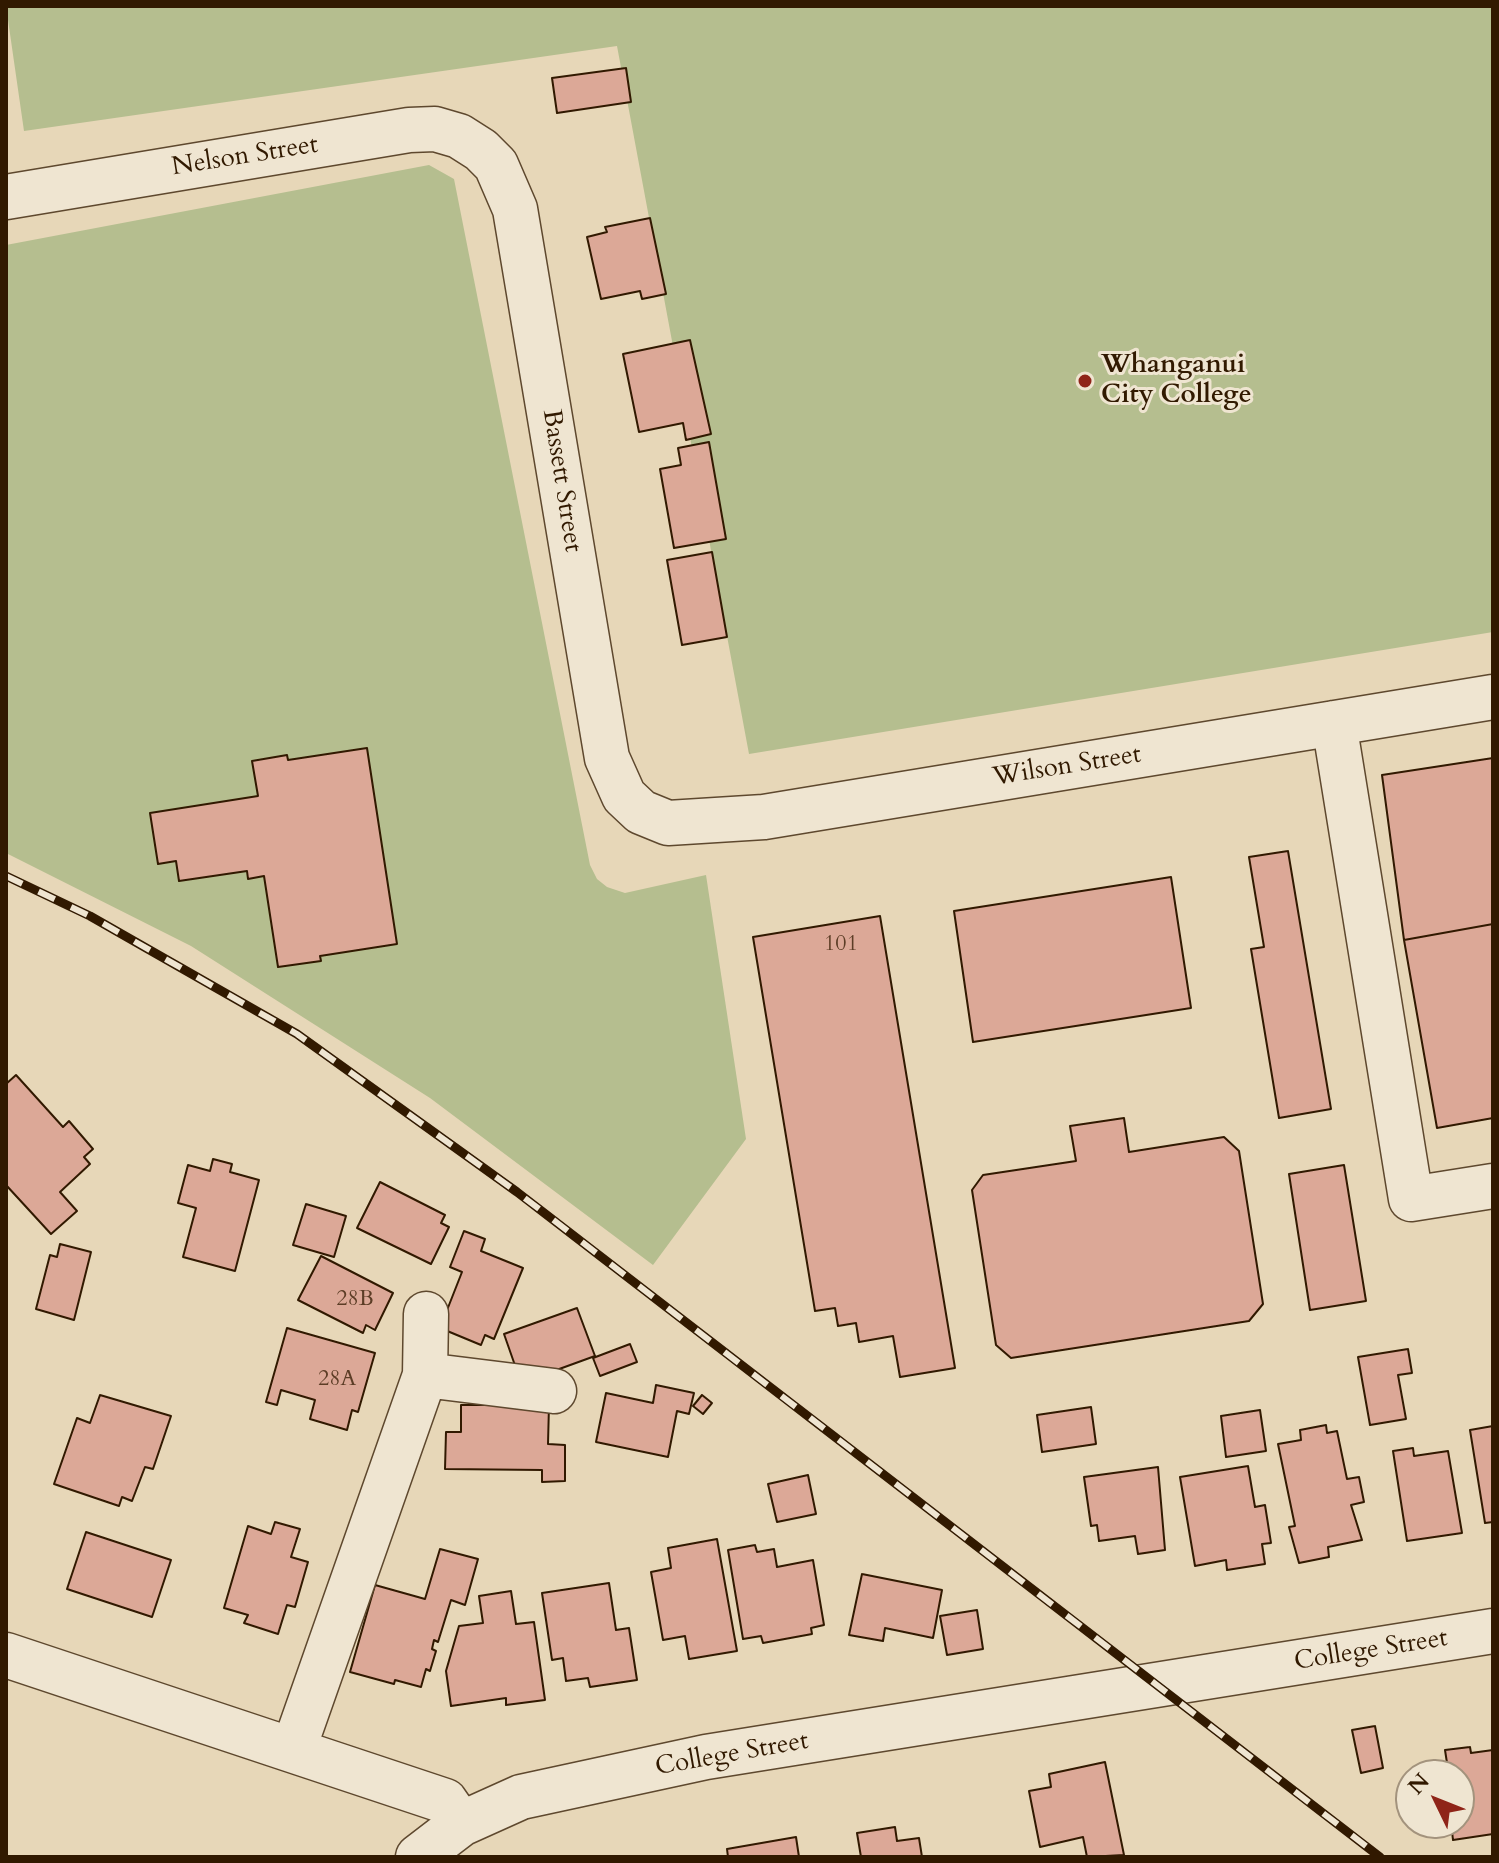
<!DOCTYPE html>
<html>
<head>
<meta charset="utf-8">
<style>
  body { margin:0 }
  #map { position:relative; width:1499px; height:1863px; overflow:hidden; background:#e7d7b8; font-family:Cardo,serif }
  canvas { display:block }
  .frame { position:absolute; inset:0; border:8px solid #311900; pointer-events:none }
  .north { position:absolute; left:1395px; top:1759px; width:80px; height:80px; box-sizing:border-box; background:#efe5d1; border:2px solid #a3937d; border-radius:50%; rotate:313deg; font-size:22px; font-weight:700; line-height:32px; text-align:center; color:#311900 }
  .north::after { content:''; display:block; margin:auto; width:28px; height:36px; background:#8f2418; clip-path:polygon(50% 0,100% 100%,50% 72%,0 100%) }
</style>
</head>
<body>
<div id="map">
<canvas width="1499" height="1863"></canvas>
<div class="frame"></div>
<div class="north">N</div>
</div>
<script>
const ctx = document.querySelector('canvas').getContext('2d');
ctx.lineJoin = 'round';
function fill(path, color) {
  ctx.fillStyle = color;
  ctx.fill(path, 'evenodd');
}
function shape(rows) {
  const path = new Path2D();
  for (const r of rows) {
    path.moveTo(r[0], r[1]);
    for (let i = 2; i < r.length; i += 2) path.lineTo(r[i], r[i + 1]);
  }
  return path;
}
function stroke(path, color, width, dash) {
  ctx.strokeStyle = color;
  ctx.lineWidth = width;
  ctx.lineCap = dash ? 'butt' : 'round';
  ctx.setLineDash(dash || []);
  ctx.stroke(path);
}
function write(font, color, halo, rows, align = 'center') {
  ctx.font = font + ' Cardo,serif';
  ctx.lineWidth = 6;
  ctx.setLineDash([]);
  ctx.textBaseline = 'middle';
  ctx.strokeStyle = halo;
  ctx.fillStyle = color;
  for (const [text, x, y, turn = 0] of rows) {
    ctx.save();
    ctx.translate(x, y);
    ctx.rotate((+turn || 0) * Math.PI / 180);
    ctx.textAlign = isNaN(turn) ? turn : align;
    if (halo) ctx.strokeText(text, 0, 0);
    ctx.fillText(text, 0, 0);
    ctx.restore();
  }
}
fill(shape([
  [6,6,1493,6,1493,632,749,754,617,46,24,131],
  [429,165,454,179,590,865,597,879,607,887,625,893,706,875,746,1139,653,1265,430,1098,191,946,6,853,6,245]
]), '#b5be8f');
const building = shape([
  [626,68,631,102,557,113,552,78,626,68],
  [650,218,666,294,642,299,640,291,601,299,587,237,607,232,605,227,650,218],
  [690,340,711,434,686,440,683,423,639,432,623,354,690,340],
  [709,442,726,539,674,548,660,469,681,465,678,448,709,442],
  [712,552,727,637,682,645,667,560,712,552],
  [367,748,397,944,320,956,321,961,278,967,264,876,248,879,247,871,179,881,176,861,158,864,150,813,258,796,252,761,287,755,288,760,367,748],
  [1493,758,1493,924,1404,940,1382,775,1493,758],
  [1288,851,1331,1109,1279,1118,1251,949,1264,947,1249,857,1288,851],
  [1171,877,1191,1008,973,1042,954,911,1171,877],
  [880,916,955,1368,900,1377,893,1336,859,1342,856,1323,838,1326,835,1308,815,1311,753,937,880,916],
  [1493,924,1493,1118,1437,1128,1404,940,1493,924],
  [16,1075,63,1127,69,1121,93,1149,84,1157,90,1164,60,1192,77,1211,51,1234,6,1185,6,1084,16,1075],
  [1124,1118,1129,1152,1224,1137,1239,1151,1263,1304,1249,1321,1011,1358,996,1345,972,1190,983,1175,1076,1161,1070,1126,1124,1118],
  [213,1159,232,1164,230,1172,259,1180,235,1271,183,1257,196,1208,178,1203,188,1165,210,1171,213,1159],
  [1344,1165,1366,1301,1310,1310,1289,1174,1344,1165],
  [380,1182,445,1215,441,1223,449,1227,431,1264,357,1228,380,1182],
  [306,1204,346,1216,334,1257,293,1245,306,1204],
  [464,1231,485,1239,481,1251,523,1268,494,1339,485,1335,481,1345,440,1328,462,1272,450,1267,464,1231],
  [60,1244,91,1252,74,1320,36,1309,50,1255,57,1257,60,1244],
  [321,1256,393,1293,375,1330,366,1325,363,1333,298,1300,321,1256],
  [577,1308,595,1356,529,1380,518,1374,504,1334,577,1308],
  [287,1328,375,1353,358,1412,352,1410,347,1430,310,1419,315,1400,281,1390,277,1405,266,1402,287,1328],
  [630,1344,637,1362,600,1376,593,1358,630,1344],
  [1408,1349,1412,1373,1398,1375,1406,1419,1370,1425,1358,1357,1408,1349],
  [656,1385,694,1393,689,1414,677,1411,668,1457,596,1442,606,1393,653,1403,656,1385],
  [100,1395,171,1416,153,1469,145,1467,132,1501,122,1497,119,1506,54,1484,77,1418,90,1423,100,1395],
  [702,1395,712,1403,703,1414,693,1406,702,1395],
  [461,1405,549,1405,548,1444,565,1445,565,1481,542,1482,542,1470,445,1469,446,1432,461,1432,461,1405],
  [1091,1407,1096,1444,1042,1452,1037,1415,1091,1407],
  [1260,1410,1266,1451,1226,1457,1221,1416,1260,1410],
  [1326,1425,1327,1433,1337,1431,1347,1479,1359,1477,1364,1502,1351,1505,1362,1540,1328,1547,1329,1557,1299,1563,1289,1527,1295,1526,1278,1444,1301,1440,1300,1430,1326,1425],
  [1493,1426,1493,1522,1485,1523,1470,1430,1493,1426],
  [1413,1448,1414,1456,1448,1451,1462,1533,1407,1541,1393,1451,1413,1448],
  [1248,1466,1255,1507,1265,1505,1271,1543,1262,1544,1265,1564,1227,1570,1226,1560,1195,1566,1180,1477,1248,1466],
  [1158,1467,1165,1550,1138,1554,1135,1536,1099,1541,1097,1525,1091,1526,1084,1477,1158,1467],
  [808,1475,816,1514,777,1522,768,1484,808,1475],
  [275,1522,300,1529,291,1557,308,1562,295,1607,287,1605,278,1634,244,1623,248,1615,224,1608,248,1526,271,1534,275,1522],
  [86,1532,171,1560,152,1617,67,1589,86,1532],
  [717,1539,737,1651,689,1659,685,1636,663,1640,651,1572,671,1568,668,1548,717,1539],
  [755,1545,757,1552,774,1549,777,1567,813,1560,824,1625,811,1628,812,1634,763,1643,761,1636,743,1639,728,1550,755,1545],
  [440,1549,478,1559,465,1605,451,1600,438,1642,434,1640,432,1649,436,1651,430,1671,426,1669,421,1687,395,1680,394,1684,350,1672,375,1585,425,1599,440,1549],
  [862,1574,942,1590,933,1638,885,1628,883,1641,849,1635,862,1574],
  [609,1583,616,1630,629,1628,637,1680,590,1687,588,1678,566,1681,563,1658,552,1660,542,1593,609,1583],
  [511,1591,516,1624,534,1622,545,1700,506,1705,506,1698,451,1706,446,1671,459,1626,483,1623,479,1596,511,1591],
  [977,1610,983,1649,947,1655,940,1616,977,1610],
  [1375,1726,1383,1768,1361,1773,1352,1730,1375,1726],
  [1470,1747,1471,1753,1493,1750,1493,1834,1453,1840,1451,1823,1428,1827,1428,1823,1459,1823,1459,1775,1421,1775,1420,1767,1447,1763,1445,1750,1470,1747],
  [1105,1762,1124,1855,1087,1857,1083,1837,1040,1847,1029,1791,1051,1787,1049,1774,1105,1762],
  [895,1827,897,1841,919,1838,922,1857,861,1857,857,1833,895,1827],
  [796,1837,799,1857,728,1857,727,1849,796,1837]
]);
fill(building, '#dca897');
stroke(building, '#311900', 2);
const minor = shape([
  [6,197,409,130,435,129,459,136,481,150,496,165,515,209,607,758,624,796,641,812,668,823,764,817,1493,697],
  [1334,723,1411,1199,1493,1186],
  [425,1375,554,1391],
  [6,1655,445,1801,461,1824],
  [294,1748,425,1375,426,1314],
  [418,1857,461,1824,521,1797,706,1757,1493,1631]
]);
stroke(minor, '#5e482e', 47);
stroke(minor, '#efe5d1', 44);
const rail = shape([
  [6,876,90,916,297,1034,517,1192,1380,1857]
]);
stroke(rail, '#311900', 9);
stroke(rail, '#efe5d1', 6, [18]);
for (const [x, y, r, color] of [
  [1085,381,8,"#8f2418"]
]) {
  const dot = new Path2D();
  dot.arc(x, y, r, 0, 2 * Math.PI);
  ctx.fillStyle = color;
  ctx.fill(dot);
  stroke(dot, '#efe5d1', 3);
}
write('22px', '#5c3d26', null, [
  ["101",841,945],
  ["28B",355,1300],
  ["28A",337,1380]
]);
write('26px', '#311900', '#efe5d1', [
  ["Nelson Street",245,157,-9],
  ["Bassett Street",561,481,81],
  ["Wilson Street",1067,767,-9],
  ["College Street",1371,1651,-9],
  ["College Street",732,1755,-10]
]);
write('bold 26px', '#311900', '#efe5d1', [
  ["Whanganui",1101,366],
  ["City College",1101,396]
], 'left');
</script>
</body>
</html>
